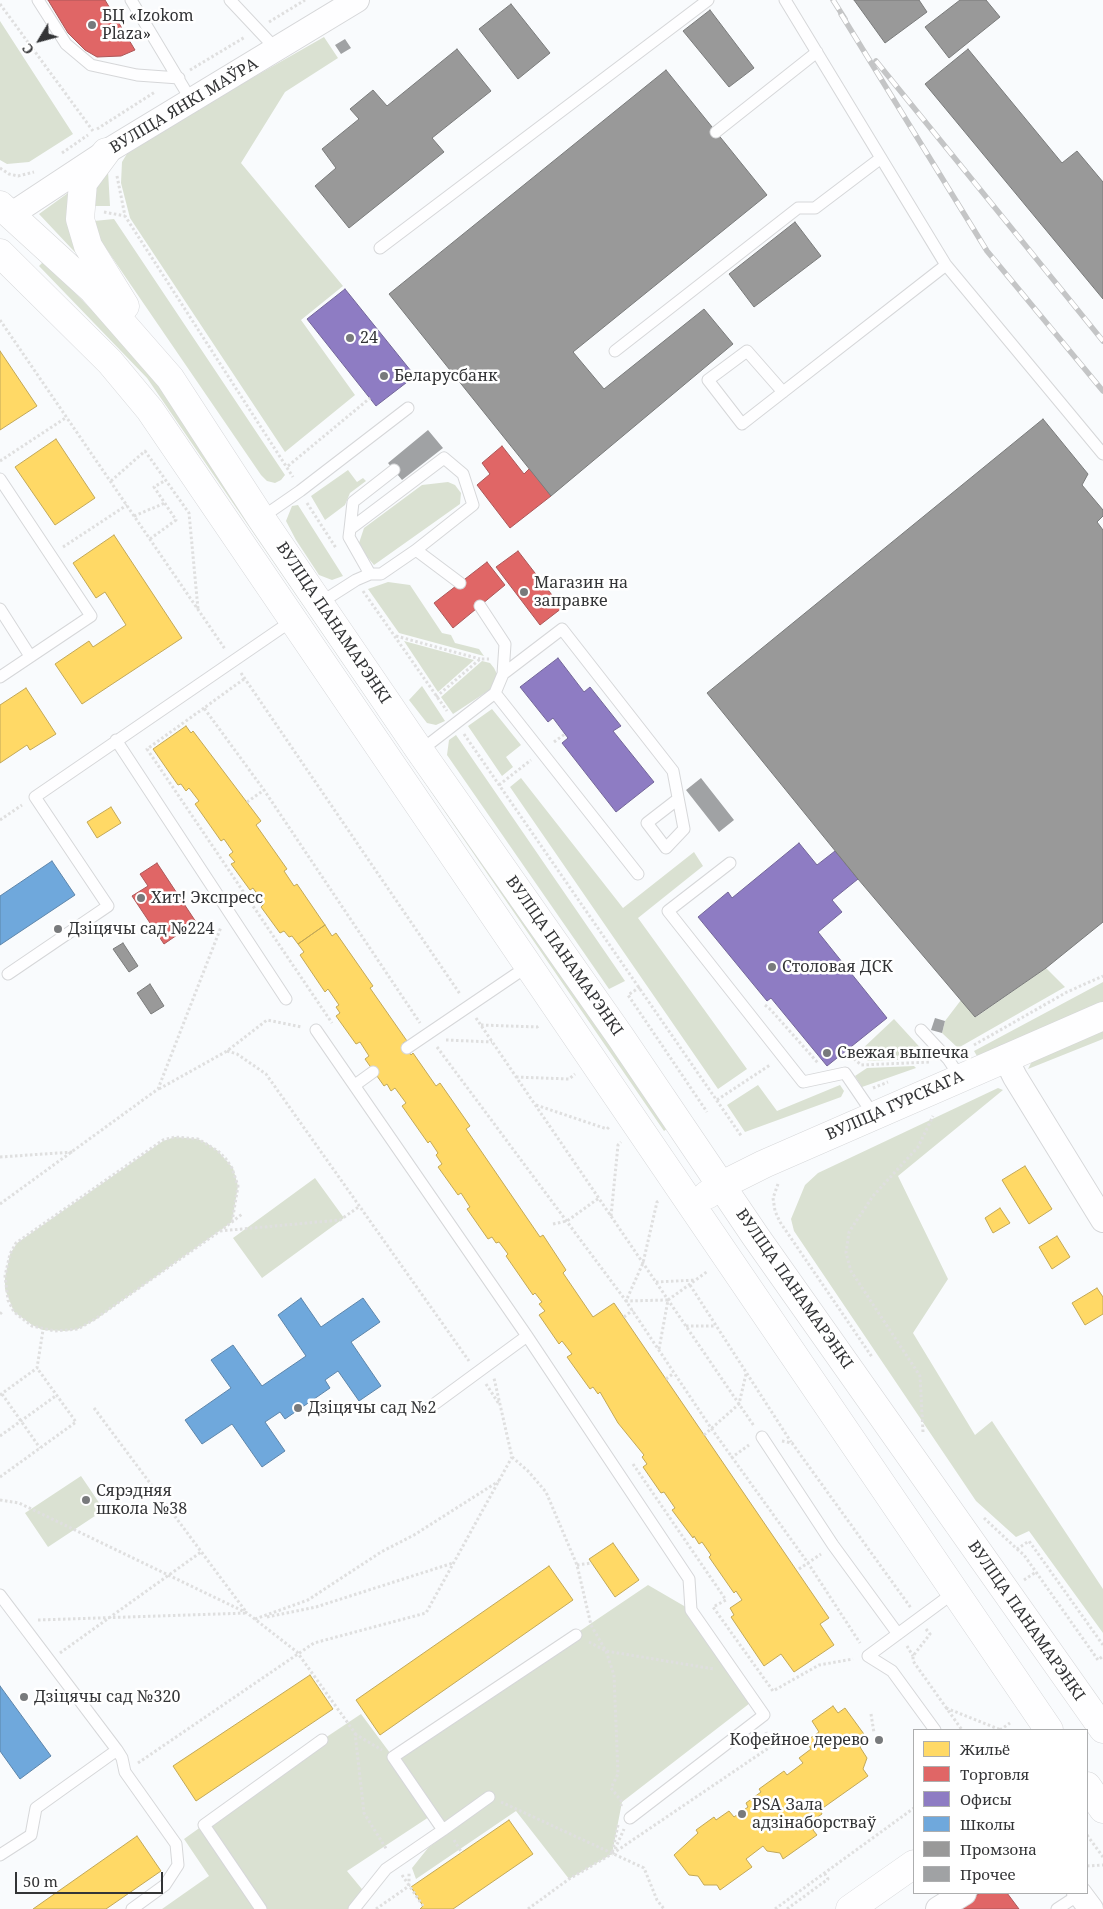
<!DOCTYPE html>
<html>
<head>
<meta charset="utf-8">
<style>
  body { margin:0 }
  #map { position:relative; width:1103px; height:1909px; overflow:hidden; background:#f9fbfd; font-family:"Noto Serif",serif }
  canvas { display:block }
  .legend { position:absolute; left:913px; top:1729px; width:175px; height:165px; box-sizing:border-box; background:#fff; border:1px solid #adaeaf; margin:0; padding:6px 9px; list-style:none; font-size:15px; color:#333436 }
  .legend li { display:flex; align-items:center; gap:10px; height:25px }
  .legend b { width:25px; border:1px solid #adaeaf }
  .north { position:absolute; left:15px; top:15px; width:50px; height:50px; -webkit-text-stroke:4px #fff; paint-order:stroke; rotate:233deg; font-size:14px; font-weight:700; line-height:20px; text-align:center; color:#333436 }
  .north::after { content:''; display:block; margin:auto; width:18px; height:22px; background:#333436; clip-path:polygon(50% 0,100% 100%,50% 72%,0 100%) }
  .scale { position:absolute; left:15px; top:1872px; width:148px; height:22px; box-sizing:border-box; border:2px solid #333436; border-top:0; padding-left:6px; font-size:15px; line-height:18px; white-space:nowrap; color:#333436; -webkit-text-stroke:4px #fff; paint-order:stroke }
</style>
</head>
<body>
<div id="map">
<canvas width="1103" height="1909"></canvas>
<ul class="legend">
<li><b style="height:14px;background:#ffd966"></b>Жильё</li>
<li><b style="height:14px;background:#e06666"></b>Торговля</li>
<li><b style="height:14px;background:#8e7cc3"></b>Офисы</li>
<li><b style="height:14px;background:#6fa8dc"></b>Школы</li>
<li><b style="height:14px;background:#999"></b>Промзона</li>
<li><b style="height:14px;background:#a0a2a4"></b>Прочее</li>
</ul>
<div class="north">С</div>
<div class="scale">50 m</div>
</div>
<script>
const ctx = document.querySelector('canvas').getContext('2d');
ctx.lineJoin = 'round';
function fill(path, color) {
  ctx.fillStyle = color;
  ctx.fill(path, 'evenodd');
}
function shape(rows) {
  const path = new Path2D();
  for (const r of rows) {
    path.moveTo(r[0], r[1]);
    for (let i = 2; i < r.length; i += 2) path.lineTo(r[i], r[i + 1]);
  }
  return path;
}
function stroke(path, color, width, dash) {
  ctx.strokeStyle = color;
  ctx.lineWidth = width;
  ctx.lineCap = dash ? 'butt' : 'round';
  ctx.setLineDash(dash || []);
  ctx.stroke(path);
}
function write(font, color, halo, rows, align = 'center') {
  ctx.font = font + ' "Noto Serif",serif';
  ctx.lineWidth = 5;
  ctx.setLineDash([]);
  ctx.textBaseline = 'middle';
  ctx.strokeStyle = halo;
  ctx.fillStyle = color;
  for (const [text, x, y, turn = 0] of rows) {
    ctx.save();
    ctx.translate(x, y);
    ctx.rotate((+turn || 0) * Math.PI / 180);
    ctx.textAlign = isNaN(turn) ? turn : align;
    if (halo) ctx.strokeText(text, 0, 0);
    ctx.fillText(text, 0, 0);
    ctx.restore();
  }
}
fill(shape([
  [0,21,73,134,29,162,7,164,0,160],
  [324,37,338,58,285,92,241,163,343,286,301,320,355,395,285,452,130,218,121,183,122,162,131,147],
  [108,171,110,206,90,206,90,177],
  [68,193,68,217,103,282,39,214],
  [114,219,285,475,281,480,275,483,267,481,261,475,94,231,94,221],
  [44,261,145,364,671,1126,664,1131,147,378,39,266],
  [348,470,357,482,363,478,366,481,350,493,345,505,325,520,311,496],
  [448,482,455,485,461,493,460,504,374,565,358,546,364,528,422,485],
  [298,505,343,576,332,580,319,575,296,540,286,521,292,506],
  [388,582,410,585,442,633,451,635,455,643,479,649,484,656,399,633,368,589],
  [404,641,474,660,438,692],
  [482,661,490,663,494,668,497,674,495,683,491,689,453,714,441,697],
  [422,686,445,721,436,725,427,723,409,700],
  [492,709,521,745,506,757,513,767,502,776,468,726],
  [456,735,625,981,609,989,447,755,449,740],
  [521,778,623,908,694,852,703,866,638,918,747,1069,718,1089,510,787],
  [1046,968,1065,987,958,1048,942,1033,945,1021,961,1000,976,1017],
  [1103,982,1103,1005,987,1058,977,1056,974,1051],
  [894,1019,926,1054,926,1059,868,1061,860,1051],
  [1103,1031,1103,1039,1028,1069,1033,1059],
  [914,1066,916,1068,862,1087,855,1076,867,1068],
  [758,1085,777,1111,840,1085,844,1091,841,1097,745,1132,727,1105],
  [998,1088,1003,1090,898,1176,948,1279,913,1333,975,1435,992,1421,1103,1589,1103,1633,1029,1531,1016,1537,976,1501,794,1231,791,1219,805,1185,818,1173],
  [175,1137,198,1139,208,1144,218,1151,233,1168,238,1186,232,1222,95,1320,78,1329,66,1331,43,1330,32,1325,14,1312,5,1289,5,1277,10,1254,17,1243,163,1141],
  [315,1178,344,1218,262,1278,233,1238],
  [81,1476,104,1510,48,1547,25,1513],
  [648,1585,691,1610,754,1700,622,1802,612,1854,569,1879,516,1811,416,1879,412,1868,428,1848,445,1835,432,1815,347,1871,366,1894,354,1909,162,1909,209,1876,184,1839,322,1740,361,1714,393,1757]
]), '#dae1d2');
const homes = shape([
  [0,351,37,406,0,430,0,351],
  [56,439,95,498,55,525,15,467,56,439],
  [114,535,182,638,82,704,55,664,89,641,93,647,126,625,105,592,96,598,73,563,114,535],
  [26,688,56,734,30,750,27,745,0,763,0,705,26,688],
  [186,726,191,733,193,731,261,821,256,825,287,869,284,871,294,886,297,884,325,925,298,944,292,936,289,937,284,931,280,933,261,907,264,904,253,888,250,890,231,864,235,862,229,855,233,852,224,839,221,841,195,804,199,801,189,788,186,791,181,784,178,785,153,749,186,726],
  [111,807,121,823,97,838,87,822,111,807],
  [325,925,332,936,336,933,373,986,370,988,407,1041,403,1043,411,1055,413,1053,436,1086,440,1083,470,1126,466,1129,540,1237,543,1235,566,1270,563,1273,593,1317,614,1303,829,1618,820,1624,834,1645,794,1672,781,1654,764,1666,731,1617,734,1615,730,1608,742,1600,736,1591,734,1593,709,1557,711,1555,702,1542,699,1544,694,1536,693,1538,672,1510,675,1508,664,1492,661,1493,643,1467,647,1464,642,1457,644,1455,618,1423,600,1392,598,1394,593,1387,590,1389,567,1357,572,1354,562,1341,559,1344,539,1315,545,1311,539,1304,542,1302,535,1293,533,1295,506,1256,508,1254,499,1242,496,1243,492,1237,488,1239,467,1209,470,1207,461,1193,458,1195,438,1167,442,1164,436,1155,438,1153,430,1141,428,1143,402,1106,406,1103,395,1088,391,1091,387,1084,384,1086,365,1059,369,1056,360,1042,356,1044,336,1016,340,1013,336,1007,339,1005,328,989,325,992,300,955,304,952,298,944,325,925],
  [1025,1166,1052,1209,1029,1224,1002,1180,1025,1166],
  [1000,1208,1010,1223,993,1233,985,1218,1000,1208],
  [1057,1236,1070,1257,1052,1269,1039,1247,1057,1236],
  [1097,1288,1103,1297,1103,1314,1085,1325,1072,1303,1097,1288],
  [613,1543,639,1580,615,1597,589,1559,613,1543],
  [549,1566,573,1600,380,1735,356,1700,549,1566],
  [310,1675,333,1709,196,1801,173,1766,310,1675],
  [833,1706,838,1713,845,1708,869,1741,860,1747,867,1758,863,1769,868,1776,820,1810,822,1814,816,1818,813,1830,817,1835,783,1859,780,1853,767,1851,763,1846,746,1859,752,1867,720,1890,717,1885,704,1885,698,1876,689,1875,674,1855,698,1833,696,1830,714,1817,716,1820,729,1811,734,1817,748,1807,746,1803,761,1792,759,1789,784,1771,787,1775,803,1763,799,1758,811,1749,806,1741,819,1732,812,1721,833,1706],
  [509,1820,533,1854,453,1909,420,1909,423,1906,411,1887,509,1820],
  [137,1836,161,1871,106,1909,33,1909,137,1836]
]);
fill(homes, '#ffd966');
stroke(homes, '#c2a858', 1);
const shops = shape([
  [48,0,105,0,135,50,121,56,97,57,85,50,68,33,48,0],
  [502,446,524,474,530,468,551,496,510,528,477,485,490,474,482,463,502,446],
  [518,551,562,608,540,625,496,567,518,551],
  [487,562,505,585,453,628,434,603,487,562],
  [157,863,196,922,164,944,132,896,148,886,140,874,157,863],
  [980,1893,1007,1893,1019,1909,958,1909,980,1893]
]);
fill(shops, '#e06666');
stroke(shops, '#ac5758', 1);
const offices = shape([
  [345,289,415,376,376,406,307,319,345,289],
  [558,658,584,692,590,687,621,726,613,731,654,782,616,812,562,743,568,738,553,718,548,722,520,687,558,658],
  [799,843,817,865,835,851,858,879,832,900,842,912,818,932,887,1018,827,1066,771,998,767,1001,698,917,728,892,732,898,799,843]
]);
fill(offices, '#8e7cc3');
stroke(offices, '#736699', 1);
const schools = shape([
  [52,861,75,895,0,945,0,896,52,861],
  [301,1298,321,1327,363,1298,380,1322,351,1342,381,1386,359,1401,338,1371,325,1380,330,1388,285,1419,280,1412,265,1422,285,1451,262,1467,232,1424,202,1444,185,1420,231,1388,211,1360,233,1345,262,1386,306,1356,278,1315,301,1298],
  [0,1686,51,1756,20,1779,0,1751,0,1686]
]);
fill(schools, '#6fa8dc');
stroke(schools, '#5d85aa', 1);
const industry = shape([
  [854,0,919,0,927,12,885,43,854,0],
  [960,0,986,0,1000,17,949,58,925,27,960,0],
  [511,4,550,53,518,79,479,29,511,4],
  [710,10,754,68,729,87,683,31,710,10],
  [457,49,491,91,432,138,444,152,349,228,315,186,336,168,322,149,359,119,350,109,373,90,387,106,457,49],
  [968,49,1062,163,1077,151,1103,182,1103,299,925,84,968,49],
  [666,70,767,195,573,352,604,389,704,309,733,344,551,496,389,294,666,70],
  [795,222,821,256,754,307,729,274,795,222],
  [1043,419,1088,474,1082,485,1103,510,1103,516,1097,522,1103,530,1103,922,1046,968,975,1017,858,879,707,693,1043,419],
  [123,943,138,966,129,972,113,949,123,943],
  [150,984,164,1006,151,1014,137,993,150,984]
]);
fill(industry, '#999');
stroke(industry, '#7a7b7b', 1);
fill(shape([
  [345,39,351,48,341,54,335,45],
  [428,430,443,448,402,480,388,463],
  [701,778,734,820,719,832,686,790],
  [935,1018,945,1021,942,1033,931,1030]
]), '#a0a2a4');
const service = shape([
  [38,0,66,44,91,65,137,75,179,78],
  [131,0,191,100],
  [230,0,277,50],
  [785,0,946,265,1103,454],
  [716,132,817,52],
  [380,248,708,0],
  [615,351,798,208,815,208,881,158],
  [783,392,747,351,708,380,742,424,783,392,946,265],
  [0,479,91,616,0,677],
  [261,518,300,491,408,408],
  [350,529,353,502,394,470],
  [370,574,349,537,350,529,444,458,463,474,473,505,416,550],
  [320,603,356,580,370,574,381,574,416,550,460,583],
  [0,609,30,656],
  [503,674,562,629,673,771,684,829,666,848,647,823,678,799],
  [495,693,638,874],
  [116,740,286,999],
  [420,751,495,693,503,674,505,644,480,606],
  [730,863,668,911,803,1082,845,1073,873,1114],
  [8,974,108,906,35,797,293,620],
  [316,1030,527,1336,689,1579,691,1610,764,1715,630,1818],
  [921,1030,948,1059,960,1077],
  [407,1048,528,966],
  [355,1085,373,1072],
  [429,1408,527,1336],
  [762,1437,833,1545,898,1634],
  [0,1595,117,1750,122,1758,125,1772,176,1844,178,1865,165,1885,132,1909],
  [935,1730,892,1671,868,1656,956,1591],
  [443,1830,489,1797],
  [0,1855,31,1835,36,1808,117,1750],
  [261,1909,204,1825,322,1740],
  [354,1909,386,1869,443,1830,393,1757,576,1635],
  [1057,1909,1080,1894]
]);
const minor = shape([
  [12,214,106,152,357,0],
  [1005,1057,1015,1077,1103,1220],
  [1079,1893,1091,1909],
  [938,1909,964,1893]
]);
const secondary = shape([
  [106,152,83,183,80,219,88,246,125,306],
  [0,205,93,290,170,378,261,518,420,751,620,1036,756,1237,1103,1729],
  [0,253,110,362,150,410,1049,1730],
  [707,1195,722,1185,764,1164,1103,1016],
  [1087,1786,1103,1809],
  [850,1909,914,1864]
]);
stroke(service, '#d6d7d9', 13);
stroke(minor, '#d6d7d9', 26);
stroke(secondary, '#d6d7d9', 29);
stroke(shape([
  [0,4,93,131],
  [269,22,305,0],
  [190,70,245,37],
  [97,129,155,92],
  [62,153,88,135],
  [0,168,9,174,18,176,34,172],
  [117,176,125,216,293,477],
  [104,212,125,216],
  [0,320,225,649],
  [0,461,67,417],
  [288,466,370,398],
  [111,481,145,451,189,513,198,609],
  [307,503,336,548],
  [134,516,165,503],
  [150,539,176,520,154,487,166,480],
  [63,547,127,505],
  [363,591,447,711],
  [396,636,480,659],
  [241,673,460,994],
  [244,679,204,708,264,790,420,1023],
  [436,697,480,659,489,659],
  [204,708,147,749,332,1023],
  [464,734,742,1137],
  [554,742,565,734],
  [499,785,531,760],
  [247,802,264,790],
  [0,820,22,805],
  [640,987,628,995,707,1112],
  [765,1005,771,1010,818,1063],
  [476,1018,754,1426],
  [481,1025,537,1027,540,1025],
  [446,1040,492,1042],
  [974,1045,1067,992,1103,976],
  [437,1047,626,1301,711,1428,808,1563,860,1643],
  [227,1051,237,1054,266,1074,469,1361],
  [845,1057,851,1056,861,1065,931,1062],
  [516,1077,569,1079,575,1074],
  [873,1088,888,1082],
  [159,1089,227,1051,267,1020,302,1027],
  [717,1100,770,1065],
  [536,1105,607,1129,610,1126],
  [0,1157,73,1152],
  [778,1184,773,1198,775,1211,780,1222,872,1357],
  [0,1204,158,1089,221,927],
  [611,1216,618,1145,621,1142],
  [232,1222,238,1186,232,1168,226,1159,218,1151,198,1139,175,1137,163,1140,16,1243,10,1254,5,1276,8,1300,14,1312,32,1326,55,1331,78,1329,95,1319,220,1231,232,1222,242,1214],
  [553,1224,567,1221,599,1198],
  [220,1231,340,1220,360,1206],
  [656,1282,696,1280],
  [690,1285,791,1442],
  [668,1300,708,1271],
  [0,1314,2,1312],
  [624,1317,633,1310],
  [686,1326,715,1326],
  [659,1349,668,1300,626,1301,643,1263,657,1202,660,1200],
  [666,1379,674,1373],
  [486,1384,499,1404],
  [2,1394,40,1448],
  [0,1395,37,1368,43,1330],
  [94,1408,247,1613],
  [923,1432,920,1376,851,1271,846,1253,849,1232,873,1196,918,1147,933,1116],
  [704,1435,739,1404,746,1374],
  [0,1436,57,1395],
  [782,1441,792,1443,911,1608],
  [512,1457,528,1471,546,1492,577,1565,591,1625,606,1651,614,1675,618,1774,611,1788,622,1802,621,1806],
  [731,1458,749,1445],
  [633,1464,726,1600,713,1607,773,1691,819,1665,853,1659],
  [0,1477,76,1422,37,1368],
  [0,1500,19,1503,247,1613,297,1652,355,1733,364,1813,387,1850],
  [984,1518,1017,1549,1029,1541,1103,1645],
  [1017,1549,1024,1555,1098,1660,1103,1656],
  [577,1565,592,1563],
  [799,1569,821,1554],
  [1024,1580,1036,1572],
  [267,1617,316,1607,453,1563],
  [255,1619,308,1600,381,1552,414,1535,499,1481],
  [38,1620,247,1613],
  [926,1629,930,1634,913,1656,913,1661,962,1730],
  [589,1642,606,1651,714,1669],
  [907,1646,913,1656],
  [60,1653,201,1552],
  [946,1708,1001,1730],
  [871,1714,874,1733],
  [1000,1730,1010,1723],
  [355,1734,382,1750],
  [138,1763,314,1643,426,1613,512,1457,494,1378],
  [501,1802,644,1868,657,1900,664,1909],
  [618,1825,612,1854,770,1747,766,1732],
  [1087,1835,1103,1857],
  [454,1840,462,1853],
  [615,1849,624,1829],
  [1087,1866,1103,1865],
  [402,1875,423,1906],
  [376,1909,409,1886,409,1872],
  [528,1909,569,1879,612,1854],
  [775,1909,914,1808],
  [787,1909,828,1879,825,1874]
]), '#dfdfdf', 3, [2.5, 2.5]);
stroke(service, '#fefeff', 11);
stroke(minor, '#fefeff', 24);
stroke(secondary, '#fefeff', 28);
const rail = shape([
  [833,0,845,19],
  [841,14,987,251,1103,391],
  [876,61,1103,341]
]);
stroke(rail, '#c4c5c6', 5.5);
stroke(rail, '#fff', 4, [11]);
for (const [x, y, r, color] of [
  [92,25,5,"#787a7c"],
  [350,338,5,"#787a7c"],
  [384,376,5,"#787a7c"],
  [524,592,5,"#787a7c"],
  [141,898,5,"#787a7c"],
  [58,929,5,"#787a7c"],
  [772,967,5,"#787a7c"],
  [827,1053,5,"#787a7c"],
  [298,1408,5,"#787a7c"],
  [86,1500,5,"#787a7c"],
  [24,1697,5,"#787a7c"],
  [879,1740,5,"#787a7c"],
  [742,1814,5,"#787a7c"]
]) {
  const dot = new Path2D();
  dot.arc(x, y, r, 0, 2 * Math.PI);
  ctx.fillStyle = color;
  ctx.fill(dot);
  stroke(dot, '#fff', 2);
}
write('16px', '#333436', '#fff', [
  ["БЦ «Izokom",102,16],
  ["Plaza»",102,34],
  ["24",360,338],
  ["Беларусбанк",394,376],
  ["Магазин на",534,583],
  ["заправке",534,601],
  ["Хит! Экспресс",151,898],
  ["Дзіцячы сад №224",68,929],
  ["Столовая ДСК",782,967],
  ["Свежая выпечка",837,1053],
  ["Дзіцячы сад №2",308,1408],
  ["Сярэдняя",96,1491],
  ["школа №38",96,1509],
  ["Дзіцячы сад №320",34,1697],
  ["Кофейное дерево",869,1740,"right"],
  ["PSA Зала",752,1805],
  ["адзінаборстваў",752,1823]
], 'left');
write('16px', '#333436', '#fff', [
  ["ВУЛІЦА ЯНКІ МАЎРА",184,106,-31],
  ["ВУЛІЦА ПАНАМАРЭНКІ",333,623,56],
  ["ВУЛІЦА ПАНАМАРЭНКІ",564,956,55],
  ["ВУЛІЦА ГУРСКАГА",895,1106,-24],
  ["ВУЛІЦА ПАНАМАРЭНКІ",794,1289,55],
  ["ВУЛІЦА ПАНАМАРЭНКІ",1026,1621,55]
]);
</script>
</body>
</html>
